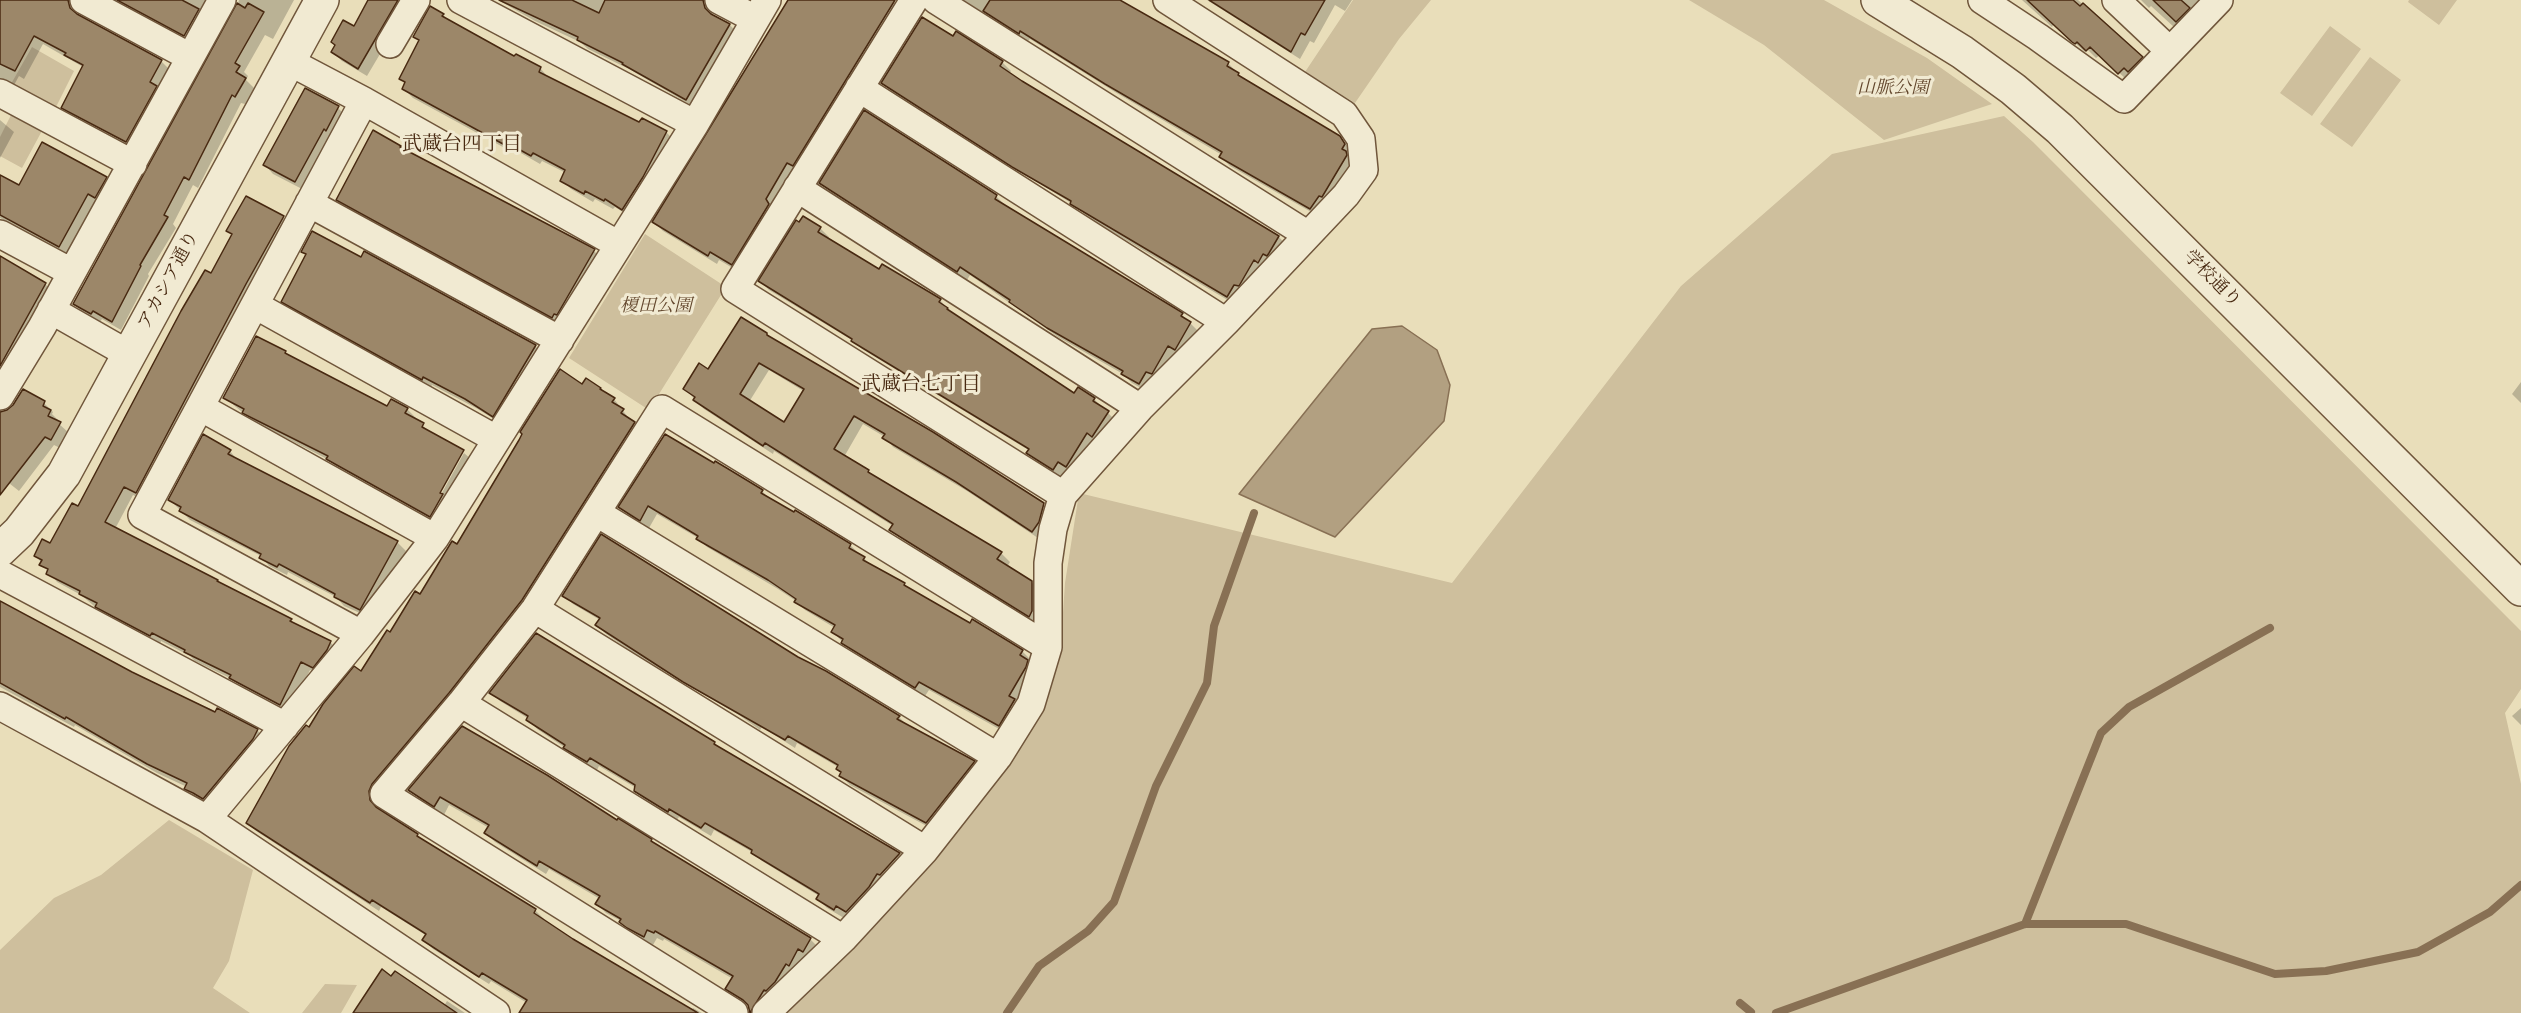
<!DOCTYPE html>
<html>
<head>
<meta charset="utf-8">
<style>
  body { margin:0 }
  canvas { display:block; background:#e9deba }
</style>
</head>
<body>
<canvas width="2521" height="1013"></canvas>
<script>
const ctx = document.querySelector('canvas').getContext('2d');
ctx.lineJoin = 'round';
function fill(path, color) {
  ctx.fillStyle = color;
  ctx.fill(path, 'evenodd');
}
function shape(rows) {
  const path = new Path2D();
  for (const r of rows) {
    path.moveTo(r[0], r[1]);
    for (let i = 2; i < r.length; i += 2) path.lineTo(r[i], r[i + 1]);
  }
  return path;
}
function stroke(path, color, width, dash) {
  ctx.strokeStyle = color;
  ctx.lineWidth = width;
  ctx.lineCap = dash ? 'butt' : 'round';
  ctx.setLineDash(dash || []);
  ctx.stroke(path);
}
function write(font, color, halo, rows, align = 'center') {
  ctx.font = font + ' Vollkorn,"Noto Serif JP",serif';
  ctx.lineWidth = 6;
  ctx.setLineDash([]);
  ctx.textBaseline = 'middle';
  ctx.strokeStyle = halo;
  ctx.fillStyle = color;
  for (const [text, x, y, turn = 0] of rows) {
    ctx.save();
    ctx.translate(x, y);
    ctx.rotate((+turn || 0) * Math.PI / 180);
    ctx.textAlign = isNaN(turn) ? turn : align;
    if (halo) ctx.strokeText(text, 0, 0);
    ctx.fillText(text, 0, 0);
    ctx.restore();
  }
}
fill(shape([
  [1353,0,1431,0,1399,39,1355,103,1305,72],
  [1689,0,1824,0,1927,58,1992,104,1884,140,1764,45],
  [2409,0,2457,0,2439,25,2408,2],
  [2330,26,2361,49,2312,116,2280,93],
  [32,47,74,71,55,109,11,84],
  [2370,57,2401,80,2352,147,2320,124],
  [13,111,44,127,22,168,0,156,0,137],
  [2004,116,2033,142,2521,631,2521,689,2505,713,2521,784,2521,1013,787,1013,815,980,936,858,1042,705,1060,657,1065,583,1079,493,1452,583,1681,286,1832,154],
  [645,234,726,287,649,410,569,358],
  [169,820,253,870,229,961,213,988,250,1013,0,1013,0,950,54,898,101,875],
  [325,984,357,985,341,1013,302,1013]
]), '#cebf9d');
const water = shape([
  [1402,326,1437,350,1450,385,1444,421,1335,537,1239,494,1372,329,1402,326]
]);
fill(water, '#b2a081');
stroke(water, '#887054', 1.5);
fill(shape([
  [0,0,76,0,66,18,161,61,170,70,135,150,72,116,63,107,83,67,43,44,24,79,19,76,13,87,0,83],
  [109,0,220,0,194,44],
  [239,0,294,0,273,39,265,35,244,72,248,76,246,80,254,88,245,104,241,103,198,188,193,185,173,224,176,228,148,274,149,276,121,330,102,319,100,322,83,313,74,304,237,8],
  [369,0,412,0,367,76,342,61,333,52,354,28],
  [498,0,715,0,712,10,713,15,730,25,738,34,696,108,629,69,588,49,580,42,535,21],
  [791,0,892,0,903,10,741,273,719,260,717,264,663,231,654,222],
  [963,0,1117,0,1228,63,1245,81,1339,137,1349,147,1355,162,1320,217,1230,166,1221,157,1222,155,1115,92,1030,39,1028,41],
  [1207,0,1352,0,1345,11,1335,5,1314,43,1310,41,1300,59],
  [2022,0,2078,0,2150,67,2128,81,2100,55,2096,58,2087,49,2085,52,2054,24,2052,27],
  [2141,0,2214,0,2175,28,2151,6,2149,8],
  [443,15,450,22,515,58,540,68,549,78,640,124,666,132,675,141,632,218,615,207,613,209,595,199,593,202,571,189,562,180,566,173,542,161,540,164,514,149,512,152,413,98,404,89,406,84,401,79,420,41,415,36],
  [953,38,1002,62,1011,71,1009,74,1021,82,1279,237,1287,246,1236,305,1092,220,1071,203,892,92,883,83],
  [306,90,338,108,347,117,304,190,273,174,265,165],
  [0,120,14,132,0,158],
  [400,147,404,151,594,251,603,260,561,326,347,208,338,199],
  [0,177,19,187,106,178,115,187,69,255,0,218],
  [821,183,996,196,1005,205,1004,207,1180,314,1178,323,1183,316,1199,332,1148,392,1132,383,1123,374,1058,337,970,275,967,280,830,192],
  [246,198,283,217,292,226,145,501,133,495,115,529,291,620,296,626,330,642,339,651,322,676,310,670,289,713,240,687,232,679,195,661,190,656,161,641,160,644,106,616,81,595,57,582,36,556,51,545,79,508,233,235,228,230],
  [804,218,820,228,829,237,828,239,879,271,940,300,954,316,1075,395,1079,389,1094,399,1116,421,1075,475,1067,470,1062,478,1037,462,1028,453,1030,451,862,349,855,342,769,290,760,281],
  [303,251,535,346,544,355,502,424,476,408,432,385,431,388,292,310,283,301,307,255],
  [0,258,45,284,54,293,0,388],
  [767,335,1043,504,1052,513,1041,540,967,491,893,447,885,437,863,424,844,457,868,471,875,478,1001,553,1010,562,1007,567,1031,582,1041,591,1038,625,900,538,891,529,893,526,774,451,773,454,704,409,685,389],
  [769,370,805,392,785,424,749,402],
  [285,352,292,359,388,408,407,409,416,418,415,420,432,433,463,451,435,498,438,500,464,453,472,460,439,525,337,468,329,460,253,421,225,398],
  [586,380,614,399,631,421,643,432,531,609,377,801,378,811,417,835,425,843,535,910,544,919,543,921,691,1011,693,1008,702,1013,528,1013,527,1003,491,981,489,984,433,949,424,940,427,936,381,907,379,911,256,831,247,822,310,729,362,673],
  [2521,382,2521,403,2512,394],
  [23,391,44,403,53,412,52,414,59,421,58,423,69,433,60,448,54,445,19,491,0,476,0,413,8,411,14,406],
  [230,451,238,461,397,542,406,551,369,617,344,606,336,597,288,572,287,575,269,566,261,556,190,520,170,500],
  [714,465,730,471,762,491,771,500,850,545,871,565,904,584,910,590,1022,651,1031,660,1029,663,1036,670,1008,734,929,690,925,696,852,652,833,632,835,628,805,610,796,601,778,589,707,547,698,538,657,514,649,528,629,516,620,507],
  [564,595,797,658,899,717,908,726,974,763,983,771,936,831,850,785,841,776,842,774,838,767,797,743,795,748,762,727,760,730,739,715,635,654,606,634,597,625,600,620,573,604],
  [0,603,131,673,257,730,266,740,213,807,195,797,187,787,157,773,75,725,74,727,0,687],
  [536,635,715,743,722,751,899,854,908,863,856,920,846,914,844,918,827,908,818,899,819,896,762,861,752,852,714,830,711,836,679,817,677,820,645,800,635,791,636,788,599,766,597,770,574,756,564,747,537,729,529,719,500,701,491,692],
  [2521,708,2521,725,2512,716],
  [410,790,617,822,651,841,658,847,810,939,819,948,755,1011,727,989,733,979,664,939,663,941,657,938,653,945,638,936,621,921,606,913,597,904,600,899,549,869,546,874,495,842,486,833,489,828,449,805,444,815,419,799],
  [447,1001,465,1013,355,1013,444,1006]
]), '#0003');
stroke(shape([
  [2025,924,2101,733,2129,707,2270,628],
  [1740,1003,1751,1012],
  [1007,1013,1039,966,1088,931,1114,902,1156,786,1207,683,1214,626,1254,513],
  [1776,1013,2025,924,2126,924,2275,974,2326,971,2418,952,2490,912,2521,885]
]), '#887054', 8);
const building = shape([
  [0,0,68,0,70,8,77,14,162,60,150,82,157,86,126,142,61,108,83,65,64,55,66,53,34,36,15,71,0,64,0,0],
  [117,0,182,0,199,9,184,36,117,0],
  [368,0,398,0,358,69,331,52,335,45,331,42,343,20,354,26,368,0],
  [499,0,572,0,599,13,605,0,703,0,705,8,711,14,730,24,686,100,622,64,623,63,577,40,578,37,499,0],
  [788,0,895,0,793,166,787,163,766,199,769,204,732,265,710,252,708,256,652,222,788,0],
  [990,0,1120,0,1229,62,1227,66,1239,73,1238,75,1340,136,1345,144,1342,149,1346,151,1347,155,1322,197,1319,196,1310,209,1219,157,1222,152,1105,84,1020,31,1019,34,983,11,990,0],
  [1209,0,1325,0,1305,35,1301,33,1291,52,1209,0],
  [2027,0,2073,0,2080,6,2083,3,2143,57,2128,72,2124,68,2118,74,2090,47,2086,51,2077,42,2075,44,2072,42,2027,0],
  [2153,0,2181,0,2190,8,2176,22,2153,0],
  [237,3,245,8,248,3,264,12,235,63,240,66,236,72,246,78,235,97,232,95,189,180,184,177,164,215,168,217,140,265,141,266,112,322,93,311,91,314,73,304,237,3],
  [430,6,444,14,442,16,514,56,516,54,541,67,539,72,639,122,642,118,667,131,643,177,622,210,605,199,604,201,585,191,584,194,560,181,565,170,533,153,531,156,504,141,503,144,402,89,405,82,399,79,419,40,413,37,430,6],
  [922,17,953,36,956,31,1003,61,1000,66,1022,81,1279,236,1269,253,1267,256,1263,254,1258,263,1254,260,1239,286,1234,285,1227,297,1082,211,1070,204,1071,201,1012,167,881,83,922,17],
  [305,88,339,106,326,131,324,129,295,182,263,165,305,88],
  [864,110,997,195,995,199,1183,313,1181,316,1191,322,1175,350,1168,346,1152,374,1146,372,1139,384,1121,374,1123,371,1047,328,1009,302,1010,300,960,267,957,272,819,183,864,110],
  [373,130,401,146,400,147,595,249,557,315,554,314,552,318,336,200,373,130],
  [42,142,107,177,95,198,88,194,59,247,0,215,0,175,19,185,42,142],
  [246,196,284,216,246,284,136,493,124,487,105,522,218,580,217,581,292,619,290,621,331,641,327,650,313,668,301,662,280,705,229,678,231,675,184,652,185,650,152,633,150,636,95,607,97,603,79,594,80,591,46,574,48,569,39,565,42,560,34,556,42,539,50,543,72,503,78,506,181,311,205,270,211,273,232,234,226,231,246,196],
  [803,216,821,227,818,232,879,269,882,264,941,299,939,302,948,308,947,309,1074,393,1078,387,1095,398,1093,401,1109,411,1092,437,1087,433,1066,467,1058,462,1053,470,1026,453,1029,449,851,341,852,339,758,281,796,220,799,222,803,216],
  [312,231,361,257,364,251,536,345,493,417,465,399,423,377,422,380,281,302,306,254,301,252,312,231],
  [0,256,46,283,0,366,0,256],
  [741,317,767,333,767,335,933,432,1044,503,1039,522,1032,532,956,482,882,438,885,434,854,416,834,449,869,470,868,472,1002,552,997,559,1032,581,1032,611,1029,617,889,530,893,524,765,443,763,446,693,400,695,397,683,389,699,363,708,369,741,317],
  [759,363,804,389,784,422,740,394,759,363],
  [256,336,286,351,285,353,387,406,391,399,408,408,405,413,424,423,422,427,464,450,440,493,443,494,430,517,326,459,328,456,242,413,244,409,223,398,256,336],
  [560,369,582,384,586,378,601,388,600,389,615,398,612,402,624,409,621,413,635,422,522,600,449,693,372,784,369,791,370,800,376,807,418,834,417,836,536,909,534,913,573,939,698,1013,519,1013,527,1000,482,973,479,977,422,940,426,934,372,900,370,903,246,823,289,746,306,725,309,727,323,704,354,666,361,671,387,630,390,632,415,591,420,594,452,541,457,544,519,440,522,434,520,432,560,369],
  [23,389,45,401,43,406,51,410,48,416,61,422,51,440,45,437,0,495,0,412,7,410,13,405,23,389],
  [203,434,231,450,228,454,398,541,360,610,334,597,335,594,279,564,277,567,259,558,261,554,179,511,181,507,168,500,203,434],
  [665,434,714,463,715,461,730,470,763,490,761,493,794,512,795,510,851,544,849,548,865,557,863,560,905,583,904,585,970,623,972,619,1023,650,1020,655,1028,660,1026,667,1009,696,1015,699,999,726,919,682,915,688,841,643,843,639,831,632,835,625,794,602,796,599,768,580,696,539,698,536,648,506,640,521,618,507,665,434],
  [601,534,798,657,826,671,900,716,897,719,975,761,926,823,839,776,841,772,836,769,838,765,788,736,785,740,683,682,595,625,600,618,562,596,601,534],
  [0,601,132,672,215,712,217,708,258,729,253,739,203,799,193,793,184,789,187,783,147,764,66,717,65,719,0,683,0,601],
  [536,633,715,742,714,744,900,853,880,875,877,874,869,887,846,912,836,906,834,910,816,899,819,894,751,853,752,850,705,823,701,828,669,809,668,812,634,791,635,785,590,758,587,762,563,748,565,745,526,720,528,716,489,693,536,633],
  [462,726,547,775,617,820,618,818,652,839,651,841,811,938,803,952,798,949,789,966,786,964,775,982,766,991,764,990,750,1013,748,1005,743,1000,725,989,733,976,655,931,654,933,647,930,644,937,627,928,619,922,621,919,595,904,600,896,539,861,537,866,484,833,489,825,440,797,434,807,408,790,462,726],
  [382,969,391,976,395,971,457,1013,353,1013,382,969]
]);
fill(building, '#9c8769');
stroke(building, '#482911', 1.5);
const minor = shape([
  [84,0,190,57],
  [461,0,695,124],
  [719,0,755,19],
  [914,0,735,289,1063,495],
  [936,0,1308,235],
  [1982,0,2038,37,2124,99,2219,0],
  [2116,0,2170,51],
  [390,44,416,0],
  [288,61,364,101,619,245],
  [859,88,1226,322],
  [0,93,133,164],
  [797,188,1140,408],
  [309,203,560,340],
  [0,234,71,272],
  [255,305,496,439],
  [51,310,130,355],
  [0,396,42,327,222,0],
  [200,407,435,538],
  [597,513,998,757],
  [0,574,285,726],
  [535,609,925,850],
  [361,634,142,515,364,101],
  [461,703,843,939],
  [0,706,207,819,496,1013],
  [207,819,361,634,435,538,695,124,767,0],
  [734,1013,384,794,461,703,535,609,662,409,1048,647],
  [766,1013,843,939,925,850,998,757,1031,704,1048,647,1048,563,1053,529,1063,495,1140,408,1226,322,1346,195,1364,170,1361,139,1344,114,1167,0]
]);
const tertiary = shape([
  [1878,0,1962,52,2013,89,2060,129,2521,589],
  [0,550,19,532,64,474,322,0]
]);
stroke(minor, '#70563b', 30);
stroke(tertiary, '#70563b', 36);
stroke(minor, '#f1ead2', 27);
stroke(tertiary, '#f1ead2', 33);
write('italic 18px', '#63472d', '#f1ead2', [
  ["山脈公園",1893,90],
  ["榎田公園",656,308]
]);
write('18px', '#482911', '#f1ead2', [
  ["学校通り",2211,280,45],
  ["アカシア通り",170,281,-62]
]);
write('20px', '#482911', '#f1ead2', [
  ["武蔵台四丁目",462,146],
  ["武蔵台七丁目",921,386]
]);
</script>
</body>
</html>
